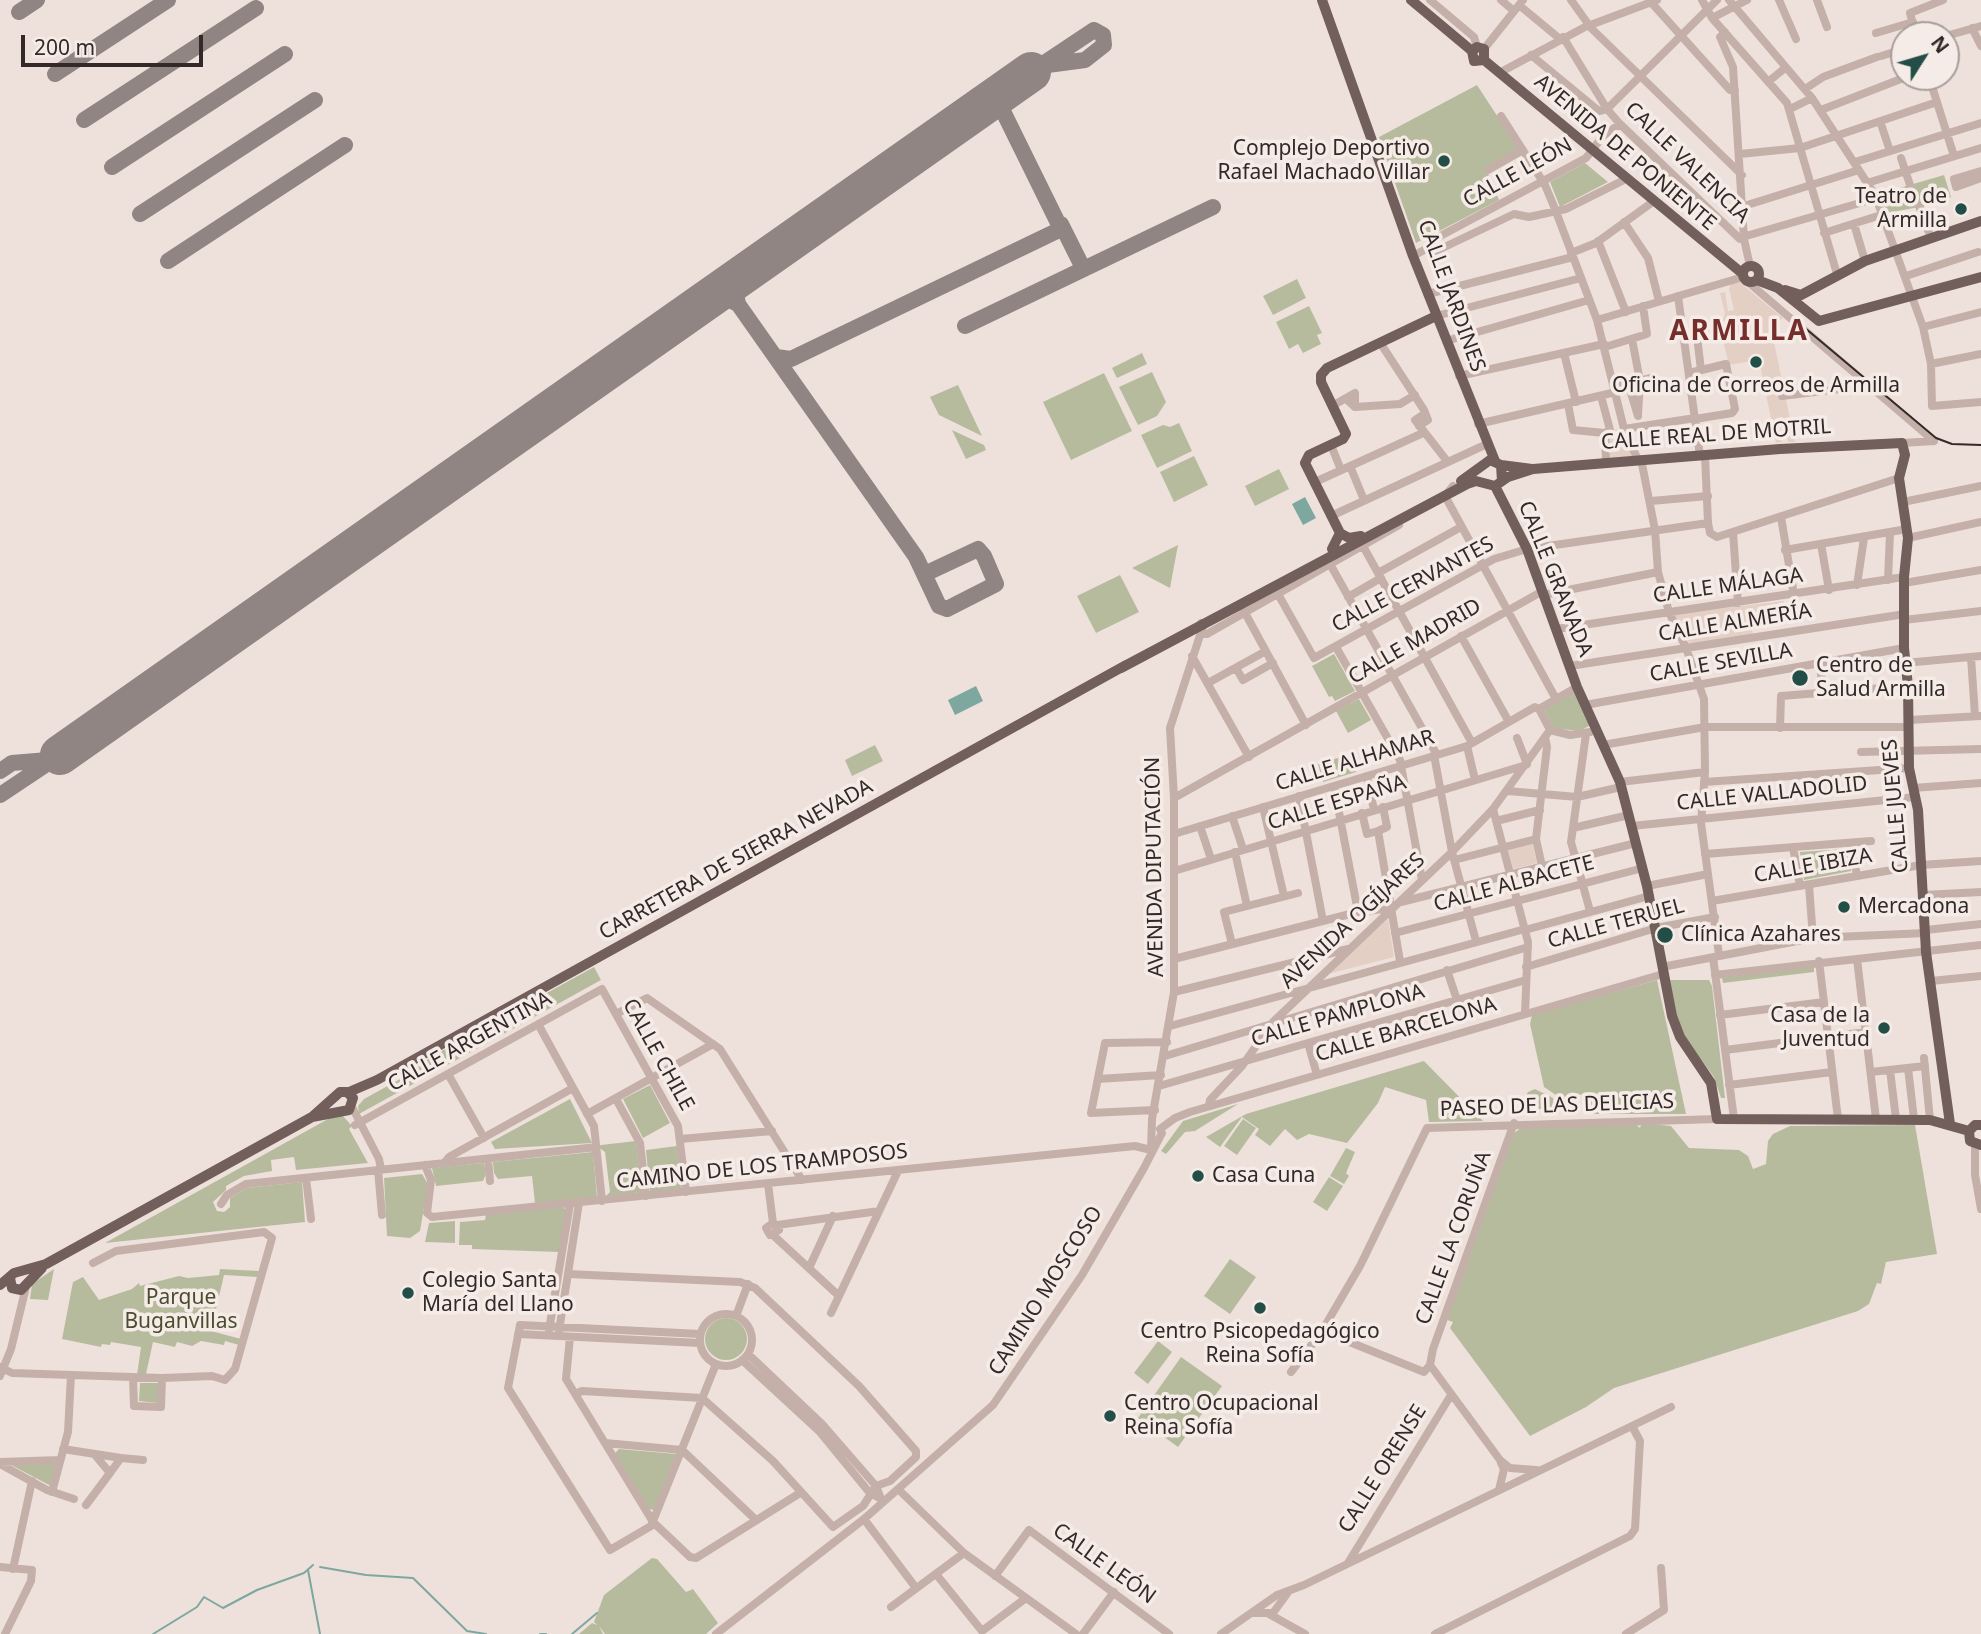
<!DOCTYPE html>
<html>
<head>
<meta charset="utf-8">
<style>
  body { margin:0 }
  #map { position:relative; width:1981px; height:1634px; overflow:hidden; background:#eee1dc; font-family:"Noto Sans",sans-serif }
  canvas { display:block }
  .north { position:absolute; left:1890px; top:21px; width:70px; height:70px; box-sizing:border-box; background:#f6ece7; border:2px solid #a89e9b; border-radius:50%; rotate:53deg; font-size:19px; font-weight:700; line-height:28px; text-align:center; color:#332928 }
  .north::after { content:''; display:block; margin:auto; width:24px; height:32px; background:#234e48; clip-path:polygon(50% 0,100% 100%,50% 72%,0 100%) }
  .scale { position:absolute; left:21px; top:35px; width:182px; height:32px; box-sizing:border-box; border:4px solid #332928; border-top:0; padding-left:9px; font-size:21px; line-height:24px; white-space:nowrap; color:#332928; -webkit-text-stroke:5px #f6ece7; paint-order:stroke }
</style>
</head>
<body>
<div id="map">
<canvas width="1981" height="1634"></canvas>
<div class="north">N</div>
<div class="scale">200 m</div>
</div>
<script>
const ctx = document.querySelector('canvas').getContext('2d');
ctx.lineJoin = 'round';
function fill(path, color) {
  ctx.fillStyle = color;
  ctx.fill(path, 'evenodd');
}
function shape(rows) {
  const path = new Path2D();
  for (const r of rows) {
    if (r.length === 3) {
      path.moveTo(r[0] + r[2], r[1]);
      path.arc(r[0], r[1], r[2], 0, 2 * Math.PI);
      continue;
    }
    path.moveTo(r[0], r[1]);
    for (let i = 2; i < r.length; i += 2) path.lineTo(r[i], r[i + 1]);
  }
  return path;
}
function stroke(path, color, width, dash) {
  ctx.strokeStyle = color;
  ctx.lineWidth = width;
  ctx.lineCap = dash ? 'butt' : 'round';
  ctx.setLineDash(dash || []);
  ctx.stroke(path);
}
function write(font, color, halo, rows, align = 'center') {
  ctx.font = font + ' "Noto Sans",sans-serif';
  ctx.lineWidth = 7;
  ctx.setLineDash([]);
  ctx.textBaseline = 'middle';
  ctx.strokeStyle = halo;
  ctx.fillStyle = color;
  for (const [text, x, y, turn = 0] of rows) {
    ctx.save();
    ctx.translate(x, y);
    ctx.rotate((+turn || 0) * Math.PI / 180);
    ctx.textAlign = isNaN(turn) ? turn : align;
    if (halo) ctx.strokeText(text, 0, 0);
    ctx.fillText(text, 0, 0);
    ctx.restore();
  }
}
fill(shape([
  [1477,85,1518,148,1516,152,1486,169,1499,200,1416,243,1379,137],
  [1585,163,1608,182,1560,207,1550,182],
  [1944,175,1951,197,1941,203,1887,213,1879,194],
  [1297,279,1306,298,1273,315,1263,296],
  [1309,306,1322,333,1317,335,1321,344,1303,353,1298,344,1289,349,1276,322],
  [1142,353,1147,364,1117,378,1112,368],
  [1152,372,1166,402,1157,416,1138,425,1119,387],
  [1104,373,1132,431,1071,460,1043,402],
  [958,385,982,436,939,415,930,397],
  [1179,423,1192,451,1157,468,1141,435,1163,425,1170,427],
  [952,430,984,445,986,450,966,459],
  [1194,456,1208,485,1174,502,1160,472],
  [1279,469,1289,489,1255,506,1245,486],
  [1178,545,1170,588,1132,568],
  [1120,575,1139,612,1096,633,1077,596],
  [1334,654,1355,691,1335,701,1332,696,1329,697,1312,666],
  [1575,692,1591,725,1579,731,1553,728,1544,710],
  [1359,699,1371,720,1348,733,1336,711],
  [875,745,883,761,852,776,845,760],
  [1351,754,1356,772,1323,782,1318,764],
  [1847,849,1851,871,1804,880,1800,852],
  [1814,966,1814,972,1723,983,1722,978],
  [594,967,601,980,359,1114,358,1106,364,1099,413,1072,429,1058],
  [1657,980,1686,1114,1593,1114,1588,1093,1562,1099,1544,1087,1530,1024,1532,1015],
  [1670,980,1709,980,1712,986,1725,1098,1721,1098,1714,1077,1686,1039,1676,1016],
  [1424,1061,1483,1121,1429,1122,1426,1100,1385,1087,1378,1103,1347,1143,1309,1134,1297,1140,1285,1129,1270,1146,1255,1135,1259,1129,1242,1117,1220,1147,1206,1137,1246,1114],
  [650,1085,670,1123,643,1138,623,1099],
  [1535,1089,1553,1098,1554,1108,1530,1110,1523,1101,1528,1092],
  [570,1099,592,1143,495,1149,491,1142],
  [1238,1104,1195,1131,1185,1132,1166,1154,1161,1151,1183,1121],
  [342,1115,352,1126,349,1129,368,1163,296,1170,294,1157,271,1160,272,1171,244,1176,226,1186,226,1190,213,1202,217,1211,224,1212,230,1207,230,1198,247,1188,302,1182,305,1222,105,1243,328,1119],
  [1243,1119,1256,1128,1237,1155,1224,1146],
  [1634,1123,1640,1128,1642,1123,1671,1126,1689,1148,1739,1150,1748,1156,1753,1169,1766,1164,1768,1141,1773,1134,1790,1126,1915,1125,1937,1254,1886,1262,1881,1284,1877,1283,1869,1304,1858,1311,1614,1388,1586,1407,1530,1436,1450,1328,1453,1322,1447,1320,1514,1133,1521,1128],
  [636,1141,642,1192,606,1196,610,1192,605,1152,601,1149,601,1145],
  [677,1146,681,1188,650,1192,646,1150],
  [1346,1148,1355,1152,1346,1173,1349,1176,1344,1184,1330,1176],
  [593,1152,597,1197,535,1203,532,1176,498,1179,494,1173,493,1162],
  [484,1163,486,1174,483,1181,436,1186,432,1168],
  [422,1174,428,1184,420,1231,410,1238,387,1236,384,1178],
  [1329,1177,1343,1186,1327,1211,1313,1202],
  [563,1207,567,1211,559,1252,472,1249,472,1245,459,1245,460,1222,485,1220,486,1215],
  [455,1221,455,1243,425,1242,429,1223],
  [1230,1259,1256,1277,1230,1314,1204,1296],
  [54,1269,48,1300,30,1299,32,1284],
  [220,1269,259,1271,258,1277,224,1275,211,1331,241,1339,239,1345,225,1341,224,1345,201,1341,192,1346,177,1342,175,1347,153,1342,146,1374,137,1375,141,1347,111,1342,110,1345,102,1344,101,1347,62,1339,73,1282,83,1277,99,1300,132,1289,139,1283,140,1286,179,1276,188,1278,219,1275],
  [726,1339,21],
  [1158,1341,1172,1352,1148,1384,1134,1373],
  [1181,1357,1222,1386,1178,1447,1138,1418],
  [140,1383,159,1383,158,1403,139,1401],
  [619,1449,676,1454,654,1510,649,1509,615,1453],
  [14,1463,56,1463,51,1486,13,1466],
  [652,1558,657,1559,686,1592,693,1589,718,1623,706,1634,605,1634,599,1626,603,1634,579,1634,592,1623,597,1625,594,1622,604,1595]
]), '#b7bb9e');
fill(shape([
  [1737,280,1783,318,1771,328,1795,442,1788,442,1783,417,1777,418,1782,442,1776,443,1759,360,1729,365,1718,320,1723,319,1725,313,1720,293,1725,292,1728,311,1734,310,1729,289,1731,283],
  [1622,429,1632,455,1631,458,1609,460,1607,438,1611,430],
  [1784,601,1784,607,1749,613,1753,635,1690,645,1674,614],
  [1532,842,1537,863,1513,869,1508,849],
  [1388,919,1394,957,1328,974]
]), '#e4cfc5');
fill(shape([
  [1305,497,1316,518,1303,525,1292,504],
  [976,686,983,701,955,715,948,700]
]), '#7ea7a0');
stroke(shape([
  [320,1567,366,1575,413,1578,467,1631,486,1634],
  [308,1570,320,1634],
  [153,1634,197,1607,204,1597,223,1608,257,1590,304,1573,313,1565],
  [540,1634,546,1634],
  [572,1634,597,1613]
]), '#7ea7a0', 2);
stroke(shape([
  [19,12,37,0],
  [1094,30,1103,35,1104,45,1085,60,1040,66,1094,30],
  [55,74,168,0],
  [84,120,256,8],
  [112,167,285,54],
  [140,214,315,100],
  [1061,224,1082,266,1088,267],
  [168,261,345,145],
  [745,273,735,288,738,304,916,557,939,606,947,609,996,584,984,556,978,549,929,572,923,571],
  [708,299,722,296,738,304],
  [965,326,1213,207],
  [776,357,791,359,1061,229,996,97],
  [0,771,12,763,48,760],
  [0,795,60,755]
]), '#908582', 16);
stroke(shape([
  [60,755,1031,72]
]), '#908582', 40);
stroke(shape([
  [1430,0,1474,37,1477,47],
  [1501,0,1514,11],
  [1571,0,1591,28,1742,175],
  [1649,0,1730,90,1735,90],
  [1702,0,1712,18,1787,103,1837,274],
  [1729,0,1812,98,1875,195,1923,327,1931,364,1932,406,1981,402],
  [1779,0,1796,39],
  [1817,0,1827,27],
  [1519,5,1560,39],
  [1712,18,1747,0],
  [1972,28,1981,46],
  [1725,32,1720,37,1733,67,1744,239,1750,266],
  [1876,33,1913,22],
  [1916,35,1910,13,1943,0],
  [1946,36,1981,26],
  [1563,37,1607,109,1620,124,1740,239,1744,239],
  [1484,49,1523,0],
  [1531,55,1599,111,1607,109],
  [1881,56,1904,49],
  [1499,73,1585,27,1657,0],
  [1929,77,1954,156],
  [1768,82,1785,68],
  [1805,89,1823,77,1877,57],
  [1792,108,1812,98],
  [1607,109,1717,0],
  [1821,110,1906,77],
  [1501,116,1545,185,1555,209,1597,320,1624,429,1638,460],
  [1880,121,1890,151],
  [1740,154,1800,148,1937,102],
  [1901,158,1910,185],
  [1855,162,1981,123],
  [1488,170,1523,150],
  [1981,171,1954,179,1956,187,1981,178],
  [1867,183,1981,148],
  [1744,206,1859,170],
  [1919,206,1931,238],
  [1624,222,1648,258,1659,301],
  [1854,224,1865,261],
  [1824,233,1884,214],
  [1746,236,1877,198],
  [1598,241,1626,312],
  [1426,249,1436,251,1514,214,1529,217,1566,209,1626,179],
  [1571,253,1596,243,1654,201],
  [1413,256,1426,249,1431,241,1586,158,1603,136,1620,124],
  [1906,276,1978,252],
  [1748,282,1934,441],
  [1428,294,1573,257],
  [1678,296,1700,456],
  [1436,316,1581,278],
  [1597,320,1743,277],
  [1923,327,1981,312],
  [1696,328,1701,370],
  [1632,339,1640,381,1638,415],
  [1446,341,1589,300],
  [1381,344,1424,410,1428,420,1419,426],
  [1605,347,1647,334,1643,306],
  [1564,353,1576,402],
  [1931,364,1981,354],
  [1689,373,1726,364,1735,409,1732,413,1695,419],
  [1459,376,1604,344],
  [1628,383,1638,416],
  [1614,387,1651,378],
  [1782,396,1856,387,1863,381],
  [1346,399,1355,407,1400,404,1415,395],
  [1568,404,1573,430,1605,433,1610,430,1601,396],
  [1332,406,1355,393,1355,407],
  [1424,414,1415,420,1447,461],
  [1478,424,1616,392],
  [1624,429,1695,418],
  [1605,433,1606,462],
  [1902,443,1934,441],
  [1331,445,1341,470],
  [1705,456,1708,523],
  [1641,459,1655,530,1658,572,1669,612,1686,648,1704,699,1705,772,1701,823,1719,955],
  [1350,466,1364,500],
  [1315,482,1423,433],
  [1453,486,1445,496,1556,699],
  [1651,501,1708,496],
  [1903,502,1981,486],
  [1331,516,1487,444],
  [1781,517,1794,595],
  [1733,532,1738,603],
  [1908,538,1981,522],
  [1821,544,1829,590],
  [1363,546,1472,743],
  [1785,550,1907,529],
  [1330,564,1437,755],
  [1378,573,1461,527],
  [1888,580,1890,533],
  [1904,583,1981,570],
  [1857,585,1864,538],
  [1278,594,1314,658,1494,559,1527,549,1708,523,1710,533,1717,537,1899,478],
  [1543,595,1658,572],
  [1348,597,1381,578],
  [1244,611,1306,725],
  [1904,620,1981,611],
  [1556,629,1904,577],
  [1200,633,1207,634,1399,525],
  [1461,636,1509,722],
  [1336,647,1400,760,1422,880],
  [1192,656,1249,757],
  [1971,657,1975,716],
  [1905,663,1981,656],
  [1820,664,1823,693],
  [1570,666,1905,614],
  [1236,668,1243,680,1273,663],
  [1208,683,1266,651],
  [1577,687,1539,709,1550,730,1570,735,1590,732],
  [1585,705,1904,648],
  [1909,720,1981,716],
  [1780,728,1781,696,1908,686],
  [1586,734,1571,842,1590,911],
  [1517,738,1527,764],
  [1603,745,1705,727,1909,727],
  [1467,746,1475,780],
  [1861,752,1981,749],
  [1434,755,1452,852,1476,941],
  [1367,776,1374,810],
  [1620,782,1705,772],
  [1704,782,1909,768],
  [1334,786,1358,912],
  [1913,788,1981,783],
  [1508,791,1577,797,1621,787],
  [1299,796,1323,921],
  [1174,798,1541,592],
  [1263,807,1284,896],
  [1493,809,1528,942,1525,1013],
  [1362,813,1367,834,1378,831,1387,827,1383,807],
  [1232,816,1243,849],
  [1496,821,1540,810],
  [1200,826,1211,859],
  [1632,826,1915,797],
  [1573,828,1629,815],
  [1378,831,1400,961],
  [1174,834,1467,746,1535,707,1539,709],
  [1850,843,1857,875],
  [1793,847,1800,886],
  [1235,852,1247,906],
  [1705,854,1871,841],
  [1454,860,1536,839],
  [1542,866,1536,839,1547,747,1545,737],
  [1174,871,1526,765],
  [1809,885,1813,938],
  [1647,886,1708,874],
  [1923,895,1981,892],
  [1712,901,1921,865,1981,861],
  [1401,902,1636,843],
  [1525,930,1649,896],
  [1926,930,1981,924],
  [1395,933,1643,868],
  [1232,944,1224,912,1298,893],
  [1713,957,1734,1119],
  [1174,959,1358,912,1392,908],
  [1857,959,1876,1119],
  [1819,961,1838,1119],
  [1526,967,1656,928,1715,917],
  [1662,967,1813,938,1926,933],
  [1447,970,1457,1000],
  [1715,975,1981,945],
  [1931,981,1981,976],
  [1174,992,1348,949],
  [616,1014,647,998,720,1049,802,1180],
  [1720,1015,1824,1002],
  [538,1024,594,1126,602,1201],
  [1170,1026,1525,929],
  [1308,1043,1317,1075],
  [1725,1050,1866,1032],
  [1165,1056,1528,947],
  [1924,1058,1930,1120],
  [1908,1068,1914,1119],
  [1890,1070,1896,1119],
  [1871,1072,1925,1066],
  [448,1074,484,1138],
  [1098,1079,1161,1075],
  [1729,1085,1832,1072],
  [1159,1086,1526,980],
  [616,1099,640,1143,646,1196],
  [1209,1106,1210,1100,1242,1066,1273,1022,1452,852,1493,809,1550,730],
  [352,1107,379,1159,381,1169],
  [1155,1110,1091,1113,1105,1043,1167,1042],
  [587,1114,713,1044],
  [355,1125,602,989,678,1126,686,1192],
  [1160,1129,1175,1118,1190,1112,1663,974],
  [680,1139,772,1131],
  [1975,1145,1975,1175,1981,1209],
  [1151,1150,1152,1119,1174,992,1174,798,1170,728,1203,626,1201,623],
  [488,1159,490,1181],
  [444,1163,449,1157,573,1088],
  [425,1165,431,1180,427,1213,432,1217,1135,1146,1151,1150],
  [378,1170,382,1215],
  [306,1178,311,1219],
  [768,1184,773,1223,779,1230,770,1235,766,1228,773,1223],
  [221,1204,227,1195,246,1184,597,1147],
  [777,1225,879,1211],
  [774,1236,839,1296],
  [809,1268,833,1216],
  [568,1274,740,1282,755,1288,859,1386,916,1451,916,1457,890,1481,876,1486,863,1506,833,1527,773,1461,702,1398,582,1391,575,1394],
  [831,1313,898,1171],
  [726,1340,26],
  [736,1316,748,1284],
  [549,1330,570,1204],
  [559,1331,579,1203],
  [1322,1331,1424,1372,1430,1365],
  [518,1334,700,1343],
  [700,1334,520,1325,508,1388,610,1550,651,1526,716,1364],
  [570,1337,566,1379,653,1522,690,1557,696,1558,800,1493],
  [748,1354,823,1425,876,1486,881,1499],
  [742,1360,819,1431,869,1492,881,1499],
  [1430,1365,1433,1349,1514,1123],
  [1430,1365,1500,1460,1510,1468,1536,1470],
  [0,1367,12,1373,162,1378,212,1376,225,1380,235,1369,272,1238,264,1232,116,1251,93,1263],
  [1291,1372,1322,1331,1360,1266,1427,1128,1717,1119],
  [0,1376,11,1349,26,1287],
  [133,1378,134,1406,161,1407,162,1378],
  [605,1443,682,1450,756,1520],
  [63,1449,121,1458,110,1473,95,1455],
  [121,1458,143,1460],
  [0,1462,60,1460],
  [0,1464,47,1490,74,1499],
  [899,1490,964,1553,1076,1634],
  [1499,1490,1504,1469,1501,1463],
  [52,1492,68,1432,71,1375],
  [86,1505,110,1473],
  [864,1519,916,1588],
  [1348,1563,1451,1395],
  [0,1567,32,1570,31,1581,5,1634],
  [13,1569,32,1481],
  [936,1574,982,1631,1026,1598],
  [995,1576,1029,1530,1169,1634],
  [891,1607,964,1553],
  [1252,1613,1273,1613,1289,1591],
  [1269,1614,1305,1634],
  [716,1634,864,1519,993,1405,1082,1275,1144,1168,1162,1133,1160,1129],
  [1083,1634,1114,1592],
  [1221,1634,1277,1595,1304,1585,1671,1407],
  [1435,1634,1630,1536,1635,1529,1640,1441,1632,1426],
  [1626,1634,1664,1610,1661,1568]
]), '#c4b0a9', 8);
stroke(shape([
  [1322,0,1413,256,1495,461],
  [1411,0,1472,51],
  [1472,51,1477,47,1484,49,1484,60],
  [1472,51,1474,61,1484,60],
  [1484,60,1743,274],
  [1751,274,8],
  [1757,280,1778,288,1819,321,1981,277],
  [1785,290,1801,295,1865,261,1981,221],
  [1501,465,1532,469],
  [1461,481,1490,460,1501,465,1502,481],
  [1495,486,1527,549,1577,687,1620,782,1647,886,1672,1016,1680,1037,1711,1083,1717,1119,1930,1120,1969,1131],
  [1361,536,1349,538,1340,533,1305,463,1309,455,1343,439,1346,434,1321,382,1321,375,1327,368,1436,316],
  [1332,549,1340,533],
  [1121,668,1467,484,1476,481,1495,486,1508,477,1533,469,1780,449,1902,443,1905,455,1899,478,1908,538,1904,577,1904,648,1908,686,1909,768,1918,810,1926,952,1950,1124],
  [349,1092,377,1080,1126,665],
  [1969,1131,1970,1141,1981,1145],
  [1969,1131,1975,1125,1981,1125],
  [10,1278,12,1288,21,1290,42,1268],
  [0,1285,14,1273,46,1264,312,1117,340,1092,347,1092,353,1098,349,1110,312,1117]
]), '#725e5b', 10);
stroke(shape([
  [1799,323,1936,438,1952,444,1981,445]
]), '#332928', 2);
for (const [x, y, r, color] of [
  [1444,161,7,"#234e48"],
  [1961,209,7,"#234e48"],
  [1756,362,7,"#234e48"],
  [1800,678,9,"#234e48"],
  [1844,907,7,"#234e48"],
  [1665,935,9,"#234e48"],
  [1884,1028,7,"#234e48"],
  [1198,1176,7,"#234e48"],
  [408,1293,7,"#234e48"],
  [1260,1308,7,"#234e48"],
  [1110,1416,7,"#234e48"]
]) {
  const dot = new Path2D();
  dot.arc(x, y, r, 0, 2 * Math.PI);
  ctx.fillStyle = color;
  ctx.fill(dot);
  stroke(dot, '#f6ece7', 2.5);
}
write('21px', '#332928', '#f6ece7', [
  ["Complejo Deportivo",1430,149,"right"],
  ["Rafael Machado Villar",1430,173,"right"],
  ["Teatro de",1947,197,"right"],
  ["Armilla",1947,221,"right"],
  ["Oficina de Correos de Armilla",1756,386,"center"],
  ["Centro de",1816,666],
  ["Salud Armilla",1816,690],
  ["Mercadona",1858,907],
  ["Clínica Azahares",1681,935],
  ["Casa de la",1870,1016,"right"],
  ["Juventud",1870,1040,"right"],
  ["Casa Cuna",1212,1176],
  ["Colegio Santa",422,1281],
  ["María del Llano",422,1305],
  ["Centro Psicopedagógico",1260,1332,"center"],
  ["Reina Sofía",1260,1356,"center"],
  ["Centro Ocupacional",1124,1404],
  ["Reina Sofía",1124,1428]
], 'left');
write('21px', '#332928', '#f6ece7', [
  ["AVENIDA DE PONIENTE",1625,153,40],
  ["CALLE VALENCIA",1687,163,44],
  ["CALLE LEÓN",1518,173,-29],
  ["CALLE JARDINES",1451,296,70],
  ["CALLE REAL DE MOTRIL",1716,435,-4],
  ["CALLE GRANADA",1555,579,68],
  ["CALLE CERVANTES",1413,585,-28],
  ["CALLE MÁLAGA",1728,586,-8],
  ["CALLE ALMERÍA",1735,623,-9],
  ["CALLE MADRID",1415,642,-30],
  ["CALLE SEVILLA",1721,663,-10],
  ["CALLE ALHAMAR",1355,761,-17],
  ["CALLE VALLADOLID",1772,794,-6],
  ["CALLE ESPAÑA",1337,803,-17],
  ["CALLE JUEVES",1896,806,-95],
  ["CARRETERA DE SIERRA NEVADA",736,860,-29],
  ["CALLE IBIZA",1813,866,-10],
  ["AVENIDA DIPUTACIÓN",1155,867,-91],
  ["CALLE ALBACETE",1514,884,-15],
  ["AVENIDA OGÍJARES",1353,921,-43],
  ["CALLE TERUEL",1616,924,-15],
  ["CALLE PAMPLONA",1338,1016,-16],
  ["CALLE BARCELONA",1406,1030,-16],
  ["CALLE ARGENTINA",470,1042,-29],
  ["CALLE CHILE",658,1055,61],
  ["PASEO DE LAS DELICIAS",1557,1106,-2],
  ["CAMINO DE LOS TRAMPOSOS",762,1167,-6],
  ["CALLE LA CORUÑA",1454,1238,-70],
  ["CAMINO MOSCOSO",1046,1291,-58],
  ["CALLE ORENSE",1383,1469,-58],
  ["CALLE LEÓN",1104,1564,36]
]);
write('21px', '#494d2f', '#f6ece7', [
  ["Parque",181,1298],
  ["Buganvillas",181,1322]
]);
ctx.letterSpacing = '2px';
write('bold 28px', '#762e2c', '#f6ece7', [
  ["ARMILLA",1739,332]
]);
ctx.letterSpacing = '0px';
</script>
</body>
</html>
